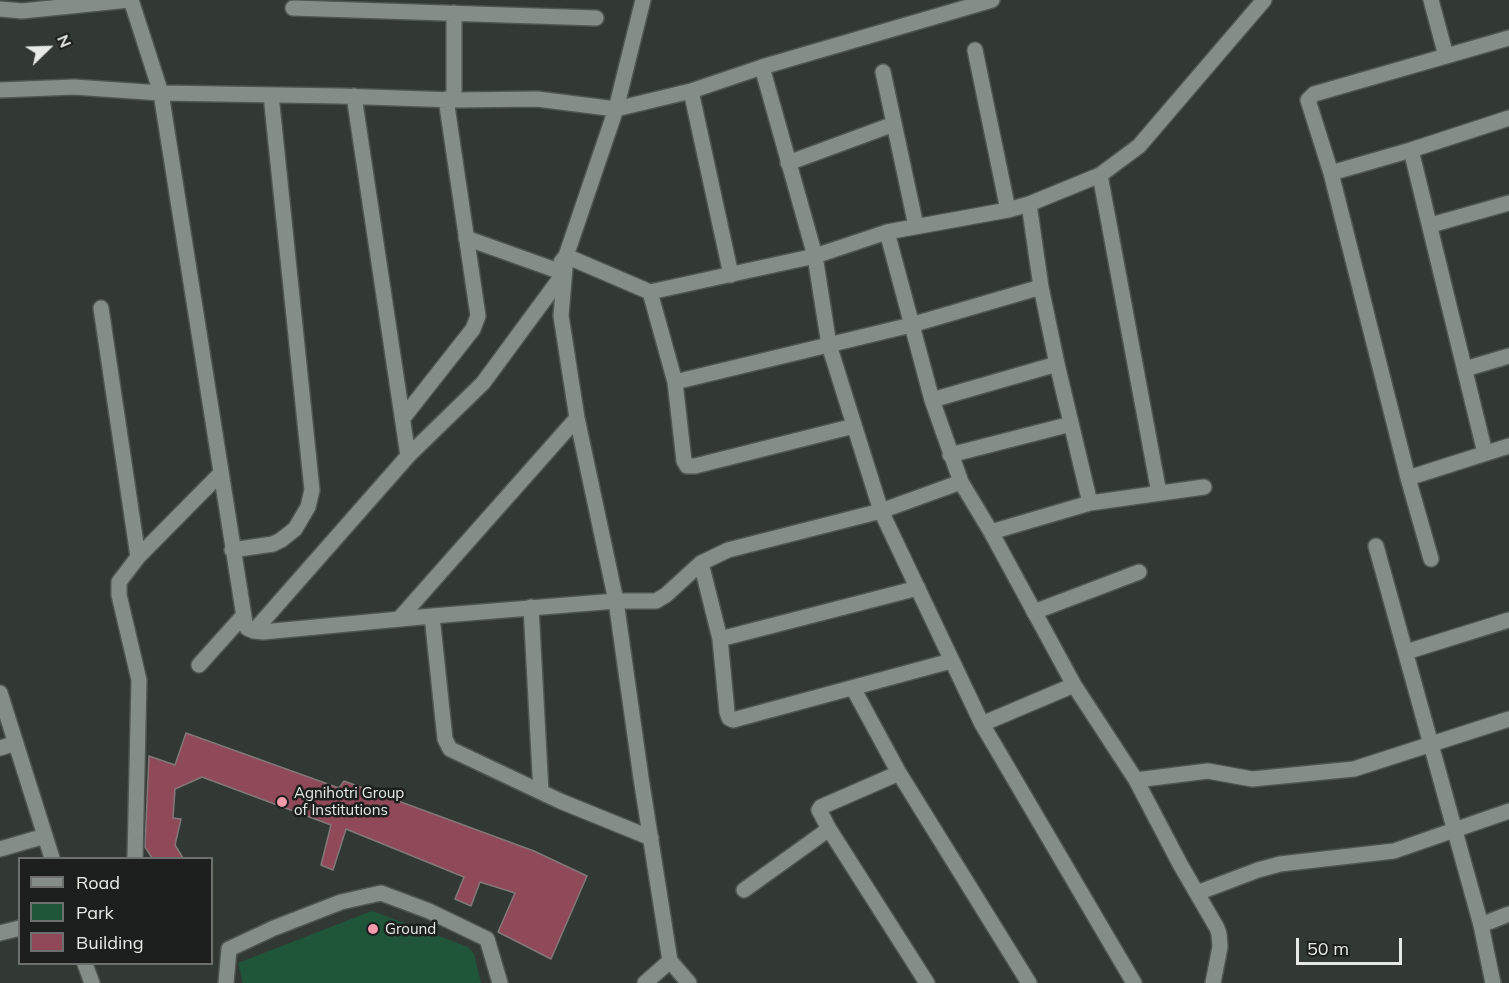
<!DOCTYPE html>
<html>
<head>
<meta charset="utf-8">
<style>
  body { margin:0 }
  #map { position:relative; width:1509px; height:983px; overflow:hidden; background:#323934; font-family:Mulish,sans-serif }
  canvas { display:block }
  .legend { position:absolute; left:18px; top:857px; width:195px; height:108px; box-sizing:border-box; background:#1c1f1d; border:2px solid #6d706e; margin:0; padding:8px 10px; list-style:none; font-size:18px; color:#e6eae7 }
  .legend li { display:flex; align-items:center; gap:12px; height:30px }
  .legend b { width:30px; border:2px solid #6d706e }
  .north { position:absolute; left:18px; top:18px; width:60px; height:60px; -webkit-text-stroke:4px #1c1f1d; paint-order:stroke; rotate:67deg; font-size:16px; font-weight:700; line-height:24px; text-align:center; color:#e6eae7 }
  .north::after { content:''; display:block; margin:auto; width:21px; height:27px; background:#e6eae7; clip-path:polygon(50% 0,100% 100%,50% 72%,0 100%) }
  .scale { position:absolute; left:1296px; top:938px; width:106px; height:27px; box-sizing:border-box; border:3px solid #e6eae7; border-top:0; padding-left:8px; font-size:18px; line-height:21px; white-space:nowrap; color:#e6eae7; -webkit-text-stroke:4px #1c1f1d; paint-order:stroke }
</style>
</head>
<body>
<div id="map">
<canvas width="1509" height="983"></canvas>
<ul class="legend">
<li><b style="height:8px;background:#858d88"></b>Road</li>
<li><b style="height:16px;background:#1f563a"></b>Park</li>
<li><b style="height:16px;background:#8f4958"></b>Building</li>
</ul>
<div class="north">N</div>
<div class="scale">50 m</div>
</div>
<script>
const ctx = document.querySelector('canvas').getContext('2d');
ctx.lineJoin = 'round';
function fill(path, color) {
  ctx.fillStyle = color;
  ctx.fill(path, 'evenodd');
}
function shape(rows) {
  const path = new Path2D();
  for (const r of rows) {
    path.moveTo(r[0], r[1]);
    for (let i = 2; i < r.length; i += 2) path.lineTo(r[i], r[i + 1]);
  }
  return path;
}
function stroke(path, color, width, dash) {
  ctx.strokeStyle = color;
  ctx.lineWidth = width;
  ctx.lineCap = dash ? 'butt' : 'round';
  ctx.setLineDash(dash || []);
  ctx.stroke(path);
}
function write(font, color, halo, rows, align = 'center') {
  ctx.font = font + ' Mulish,sans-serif';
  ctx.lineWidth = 5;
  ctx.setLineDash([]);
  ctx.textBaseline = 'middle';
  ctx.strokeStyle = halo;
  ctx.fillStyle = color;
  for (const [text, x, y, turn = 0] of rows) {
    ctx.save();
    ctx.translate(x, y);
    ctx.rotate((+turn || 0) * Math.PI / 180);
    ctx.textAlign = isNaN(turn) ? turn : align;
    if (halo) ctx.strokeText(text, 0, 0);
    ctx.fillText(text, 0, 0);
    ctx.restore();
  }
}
fill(shape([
  [372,911,468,947,474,954,481,983,243,983,238,963]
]), '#1f563a');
const building = shape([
  [186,733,339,788,344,781,534,851,587,876,551,959,498,932,515,893,480,882,471,906,455,899,464,877,346,829,333,870,321,865,331,825,202,777,175,789,173,818,181,819,175,845,183,858,152,858,145,847,149,756,175,765,186,733]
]);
fill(building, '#8f4958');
stroke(building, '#82787a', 1.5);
const minor = shape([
  [131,0,161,93,245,623,247,628,254,631,263,632,432,616],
  [643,0,616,109,566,256,561,316,577,418,616,601,641,778,670,961,645,983],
  [1431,0,1446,56],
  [293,8,596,18],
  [0,9,22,11,129,0],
  [454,13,454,100],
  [975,50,1008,210],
  [762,67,992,0],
  [883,72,916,226],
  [0,90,74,87,161,93,339,96,454,100,537,99,616,109,691,91,762,67,815,256,829,345,881,511,982,724,1134,983],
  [691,91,731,275],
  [354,96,408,456],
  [1411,150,1509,118],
  [788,163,894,124],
  [1331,173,1411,150,1485,453],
  [1100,175,1159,493],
  [1029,204,1041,287,1057,364,1090,503],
  [1431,225,1509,203],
  [887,232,932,400,961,482,991,532,1074,685,1136,780,1180,864,1217,928,1219,934,1220,947,1213,983],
  [561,262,566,256,650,292,815,256,887,232,1008,210,1029,204,1100,175,1139,146,1264,0],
  [650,292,675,382,684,461,687,466,695,466,854,426],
  [101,308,138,557],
  [1465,369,1509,356],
  [675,382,911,325,1041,287],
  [932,400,1057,364],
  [403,418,473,329,478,316,446,99],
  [950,455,1071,424],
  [1408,478,1509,446],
  [991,532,1090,503,1204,487],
  [1376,546,1481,925,1493,983],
  [232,550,273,544,281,540,295,529,308,507,312,490,271,95],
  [1431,559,1408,478,1331,173,1308,100,1314,94,1509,38],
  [701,563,720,639,727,712,729,718,733,720,951,661],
  [531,607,541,792],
  [1034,612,1139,572],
  [399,619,577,418],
  [254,631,408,456,483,383,564,273,466,238],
  [720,639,918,588],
  [1406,652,1509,620],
  [199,665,243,616],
  [853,688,899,773,1029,983],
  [0,693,52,858],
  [982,724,1074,685],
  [0,748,16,743],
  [899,773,821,807,819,810,829,829,927,983],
  [1136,780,1208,771,1252,779,1354,769,1509,719],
  [651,838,560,801,450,749,445,739,432,616,616,601,656,601,666,595,701,563,728,550,881,511,961,482],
  [0,849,45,836],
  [135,858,139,680,119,595,119,582,138,557,220,474],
  [744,890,829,829],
  [1197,893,1258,870,1280,864,1394,851,1509,811],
  [1481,925,1509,914],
  [0,933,20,928],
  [670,961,689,983],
  [85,964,92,983],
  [226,983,229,949,274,928,341,902,381,893,429,911,487,939,500,983]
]);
stroke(minor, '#4f5551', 18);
stroke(minor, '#858d88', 15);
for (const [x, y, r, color] of [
  [282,802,6,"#f39aab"],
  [373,929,6,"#f39aab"]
]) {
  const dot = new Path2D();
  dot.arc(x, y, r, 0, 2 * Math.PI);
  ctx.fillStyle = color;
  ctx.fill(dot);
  stroke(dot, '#1c1f1d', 2);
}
write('15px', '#e6eae7', '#1c1f1d', [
  ["Agnihotri Group",294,793],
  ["of Institutions",294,810],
  ["Ground",385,929]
], 'left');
</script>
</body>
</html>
